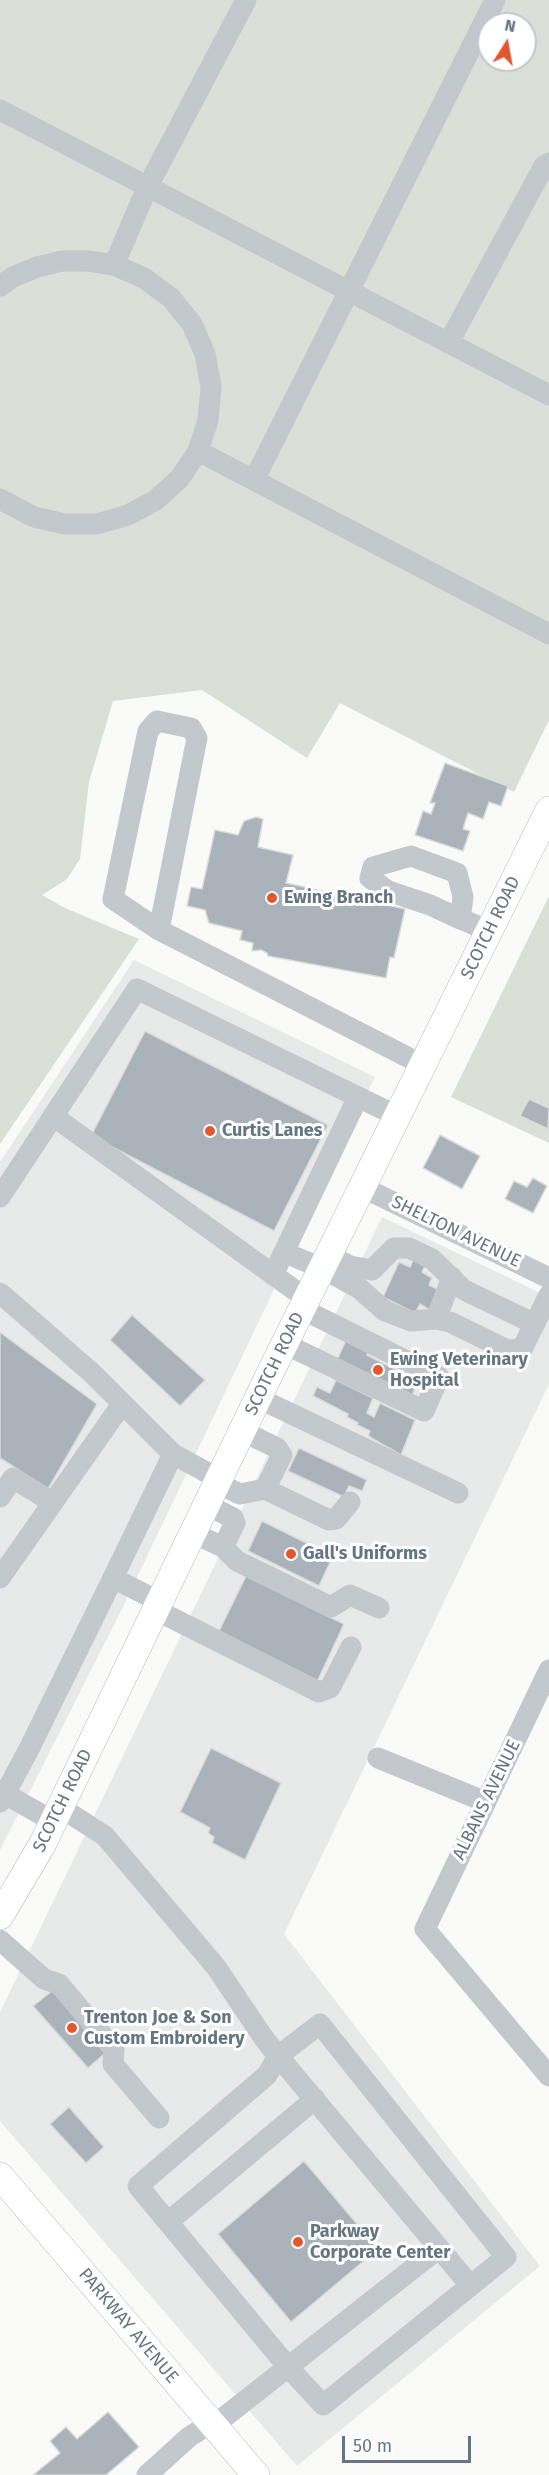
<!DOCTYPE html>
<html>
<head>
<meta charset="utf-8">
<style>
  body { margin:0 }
  #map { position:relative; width:549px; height:2475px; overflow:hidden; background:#fafaf8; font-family:"Fira Sans",sans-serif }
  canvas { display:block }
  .north { position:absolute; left:477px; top:12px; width:60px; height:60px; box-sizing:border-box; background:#fff; border:2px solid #c1c8cd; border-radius:50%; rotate:11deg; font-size:16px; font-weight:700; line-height:24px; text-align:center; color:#657683 }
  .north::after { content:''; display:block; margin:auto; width:21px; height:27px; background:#e4572e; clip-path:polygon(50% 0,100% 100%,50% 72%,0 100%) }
  .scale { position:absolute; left:342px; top:2436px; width:129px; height:27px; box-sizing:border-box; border:3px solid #657683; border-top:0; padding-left:8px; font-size:18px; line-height:21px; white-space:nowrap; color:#657683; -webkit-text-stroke:4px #fff; paint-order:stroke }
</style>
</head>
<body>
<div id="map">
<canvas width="549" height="2475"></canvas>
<div class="north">N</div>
<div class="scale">50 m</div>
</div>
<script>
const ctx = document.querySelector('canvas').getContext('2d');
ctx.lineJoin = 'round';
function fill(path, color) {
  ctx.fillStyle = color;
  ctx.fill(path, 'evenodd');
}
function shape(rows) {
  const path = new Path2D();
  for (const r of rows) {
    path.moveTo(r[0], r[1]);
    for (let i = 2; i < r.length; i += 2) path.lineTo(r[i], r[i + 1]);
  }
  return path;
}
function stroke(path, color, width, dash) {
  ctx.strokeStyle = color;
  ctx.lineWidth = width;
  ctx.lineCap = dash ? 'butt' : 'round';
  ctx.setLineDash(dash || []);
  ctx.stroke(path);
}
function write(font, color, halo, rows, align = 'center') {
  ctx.font = font + ' "Fira Sans",sans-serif';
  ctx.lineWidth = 6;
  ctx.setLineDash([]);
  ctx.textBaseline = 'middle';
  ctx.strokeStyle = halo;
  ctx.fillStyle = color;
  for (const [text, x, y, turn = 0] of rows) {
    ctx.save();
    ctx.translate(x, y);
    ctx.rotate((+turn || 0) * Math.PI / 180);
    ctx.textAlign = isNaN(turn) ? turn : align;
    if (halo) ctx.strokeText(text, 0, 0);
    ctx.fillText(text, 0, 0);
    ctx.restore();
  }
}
fill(shape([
  [134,960,375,1077,122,1609,0,1850,0,1162],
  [382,1217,549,1297,549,1384,284,1934,540,2266,297,2466,0,2121,0,2012]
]), '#e8e9e9');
fill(shape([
  [0,0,549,0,549,720,514,792,340,703,307,758,202,690,113,701,89,782,80,859,67,879,42,895,65,908,139,939,0,1144],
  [489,24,525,24,525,60,489,60],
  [549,896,549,1143,451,1097]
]), '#dadfd7');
const building = shape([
  [445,763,508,786,501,806,489,802,483,819,468,813,463,829,470,831,463,851,415,835,423,811,431,814,435,803,430,803,445,763],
  [256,817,263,819,258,847,293,855,286,883,405,909,394,958,390,957,386,978,268,956,267,953,261,950,252,951,253,943,240,940,242,931,209,923,205,910,187,906,191,887,202,889,215,830,238,835,244,821,256,817],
  [145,1031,328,1125,274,1231,91,1136,145,1031],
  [529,1099,549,1108,548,1129,520,1116,529,1099],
  [440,1135,480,1156,462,1189,423,1168,440,1135],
  [533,1178,547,1186,533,1213,505,1199,514,1181,527,1187,533,1178],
  [415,1256,427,1262,422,1272,432,1278,429,1285,439,1290,430,1310,420,1304,415,1313,383,1297,399,1262,410,1267,415,1256],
  [132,1315,205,1380,180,1406,110,1340,132,1315],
  [0,1332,97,1404,48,1489,0,1458,0,1332],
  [346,1340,368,1351,367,1355,418,1381,412,1396,337,1360,346,1340],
  [336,1380,373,1398,367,1413,374,1417,380,1403,415,1420,401,1455,368,1436,370,1431,357,1425,358,1423,347,1417,348,1414,313,1396,317,1387,330,1393,336,1380],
  [299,1448,367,1480,362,1491,349,1486,344,1497,288,1471,299,1448],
  [262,1521,333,1556,319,1586,248,1551,262,1521],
  [246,1576,344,1624,317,1682,219,1631,246,1576],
  [211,1748,281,1783,245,1860,212,1843,214,1837,208,1833,210,1828,180,1812,211,1748],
  [57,1987,110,2049,88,2068,33,2006,57,1987],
  [69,2107,104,2147,86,2163,50,2124,69,2107],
  [304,2161,378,2249,291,2322,218,2234,304,2161],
  [108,2412,139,2447,106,2475,33,2475,60,2453,50,2441,66,2427,77,2439,108,2412]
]);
fill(building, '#aab3b9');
stroke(building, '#dcdcda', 1.5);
const major = shape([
  [0,1916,42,1845,272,1369,549,810],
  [0,2176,256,2475]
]);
stroke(major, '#b5babe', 28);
stroke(shape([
  [0,110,549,395],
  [114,265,147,188,246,0],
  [0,286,13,277,37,267,62,261,88,261,114,265,144,278,171,298,192,324,205,354,211,387,208,420,198,451,180,478,156,500,128,515,97,524,65,524,34,517,0,499],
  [449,342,544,166,549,163],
  [198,451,549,634],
  [254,480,495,0],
  [458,918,461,912,463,897,457,873,411,856,373,867,370,878,388,891,430,905,458,918,468,922,489,931],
  [159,930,197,738,191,728,157,721,148,731,113,899,159,930,423,1065],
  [53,1116,307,1299],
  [362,1187,549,1278],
  [0,1197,137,989,397,1116],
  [329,1255,350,1266,372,1270,394,1248,409,1248,432,1259,464,1290,535,1324],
  [295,1257,322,1268,360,1289,385,1311,411,1321,436,1319,450,1322,507,1350,522,1349,549,1295],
  [273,1275,358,1097],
  [0,1293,93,1374,173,1454],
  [436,1319,452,1277],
  [285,1344,424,1411,439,1377,302,1309],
  [258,1398,458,1493],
  [217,1483,240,1494,265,1489,282,1455,277,1448,242,1431],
  [265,1489,329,1520,336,1519,350,1502],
  [0,1497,13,1478,52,1502],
  [193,1533,223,1547,235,1523,233,1518,207,1505],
  [223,1547,237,1561,331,1607,350,1595,379,1608],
  [0,1578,122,1404],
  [113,1578,173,1454,219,1479],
  [156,1610,319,1692,330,1688,351,1647],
  [549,1670,425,1929,549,2076],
  [378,1758,486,1802],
  [0,1791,5,1794,30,1747,113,1578,160,1602],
  [0,1802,5,1794,53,1821],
  [60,1807,105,1836,216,1967,263,2037,278,2056,320,2024,506,2257,323,2405,288,2367,213,2426],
  [0,1940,44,1979,59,1984,114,2049,113,2064,159,2118],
  [168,2222,315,2099],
  [439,2248,288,2367,138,2186,267,2075,278,2056,470,2285],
  [147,2475,189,2437,211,2423]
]), '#c3c8cc', 21);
stroke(major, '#fff', 27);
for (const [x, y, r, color] of [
  [272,898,6,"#e4572e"],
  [210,1131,6,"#e4572e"],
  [378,1370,6,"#e4572e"],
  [291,1554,6,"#e4572e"],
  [72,2028,6,"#e4572e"],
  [298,2242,6,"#e4572e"]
]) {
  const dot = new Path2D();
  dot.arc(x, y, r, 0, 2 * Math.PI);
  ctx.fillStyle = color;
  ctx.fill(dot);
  stroke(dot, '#fff', 2);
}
write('bold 18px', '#657683', '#fff', [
  ["Ewing Branch",284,898],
  ["Curtis Lanes",222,1131],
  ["Ewing Veterinary",390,1360],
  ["Hospital",390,1381],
  ["Gall's Uniforms",303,1554],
  ["Trenton Joe & Son",84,2018],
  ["Custom Embroidery",84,2039],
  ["Parkway",310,2232],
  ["Corporate Center",310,2253]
], 'left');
write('18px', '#657683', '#fff', [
  ["SCOTCH ROAD",491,928,-64],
  ["SHELTON AVENUE",456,1232,26],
  ["SCOTCH ROAD",275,1364,-64],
  ["ALBANS AVENUE",487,1800,-64],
  ["SCOTCH ROAD",63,1801,-64],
  ["PARKWAY AVENUE",128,2326,50]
]);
</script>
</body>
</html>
